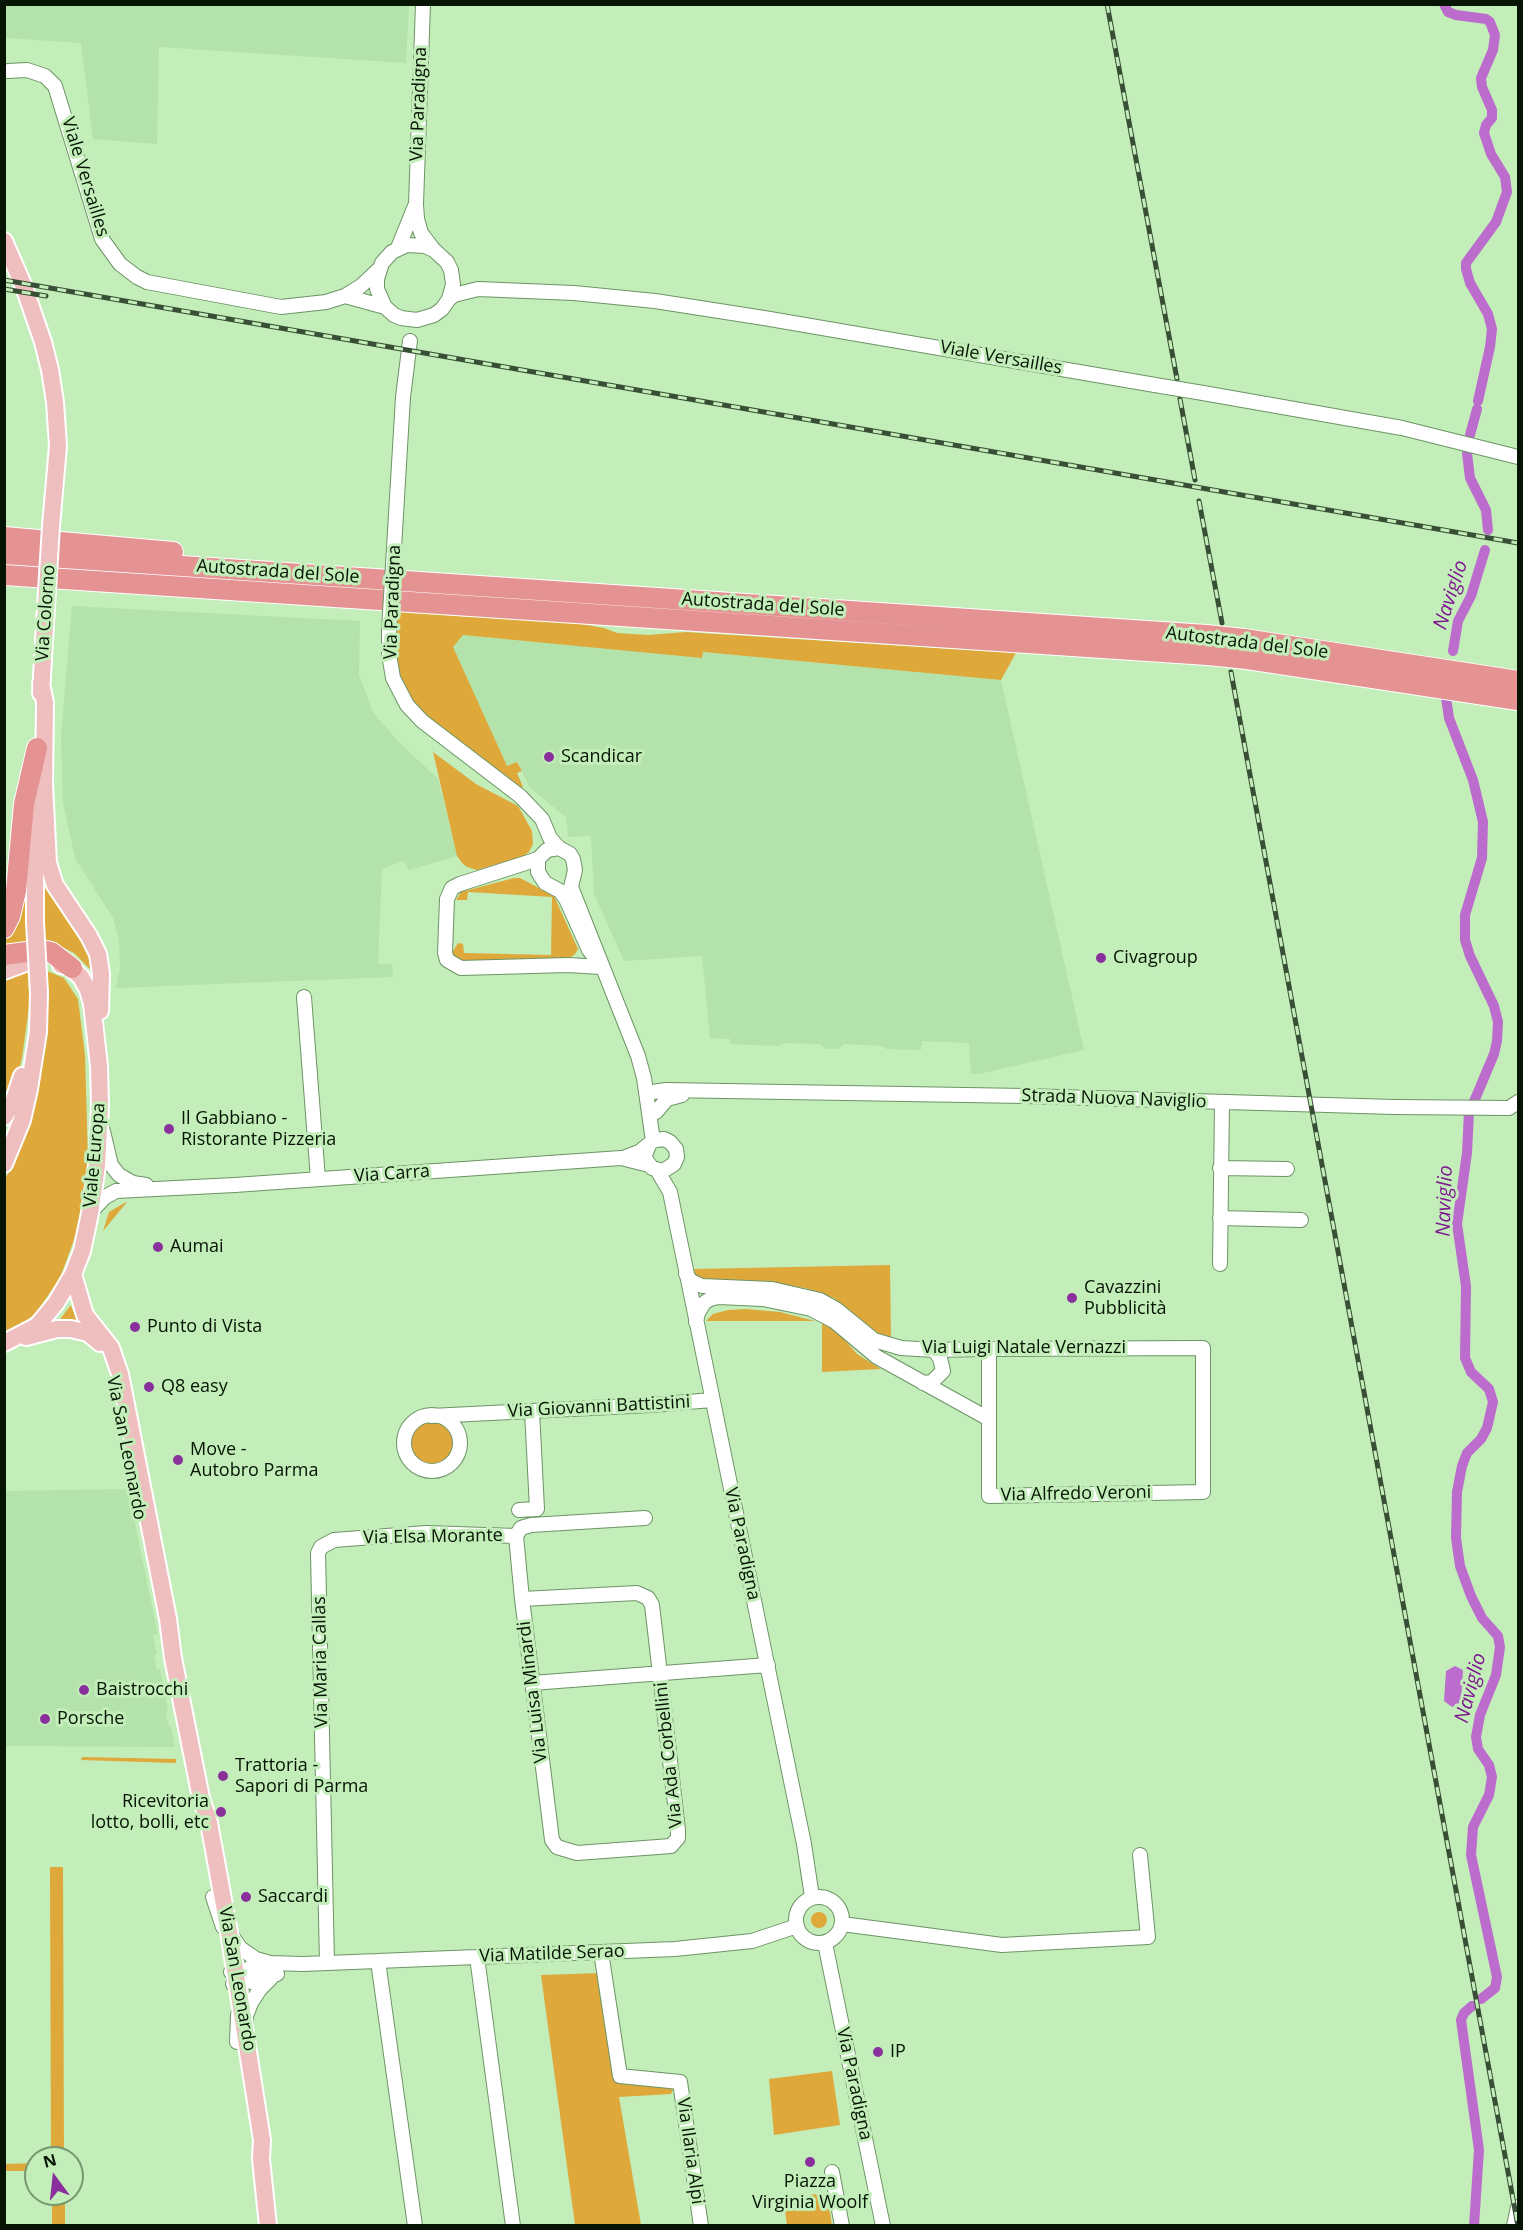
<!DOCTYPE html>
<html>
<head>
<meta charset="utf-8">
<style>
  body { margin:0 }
  #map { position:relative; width:1523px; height:2230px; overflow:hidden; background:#c3eeba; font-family:"Open Sans",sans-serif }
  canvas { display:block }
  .frame { position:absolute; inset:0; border:6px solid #051403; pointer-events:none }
  .north { position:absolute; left:24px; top:2146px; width:60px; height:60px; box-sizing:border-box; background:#c3eeba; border:2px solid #779771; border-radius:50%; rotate:345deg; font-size:16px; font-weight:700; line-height:24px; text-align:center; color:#051403 }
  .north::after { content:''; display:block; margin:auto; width:21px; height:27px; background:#89309c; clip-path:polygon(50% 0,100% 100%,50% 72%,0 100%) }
</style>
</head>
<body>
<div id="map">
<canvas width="1523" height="2230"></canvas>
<div class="frame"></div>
<div class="north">N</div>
</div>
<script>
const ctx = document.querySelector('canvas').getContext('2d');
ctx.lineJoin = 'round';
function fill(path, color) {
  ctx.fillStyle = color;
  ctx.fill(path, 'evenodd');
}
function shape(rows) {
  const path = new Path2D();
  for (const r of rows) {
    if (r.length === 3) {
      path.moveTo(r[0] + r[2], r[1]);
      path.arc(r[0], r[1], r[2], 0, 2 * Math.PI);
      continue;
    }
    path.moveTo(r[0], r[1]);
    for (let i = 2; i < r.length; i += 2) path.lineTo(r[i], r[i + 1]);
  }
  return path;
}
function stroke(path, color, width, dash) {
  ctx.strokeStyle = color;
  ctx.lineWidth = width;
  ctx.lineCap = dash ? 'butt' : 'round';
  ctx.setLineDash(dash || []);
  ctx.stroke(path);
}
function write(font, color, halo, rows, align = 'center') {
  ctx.font = font + ' "Open Sans",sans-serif';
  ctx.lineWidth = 6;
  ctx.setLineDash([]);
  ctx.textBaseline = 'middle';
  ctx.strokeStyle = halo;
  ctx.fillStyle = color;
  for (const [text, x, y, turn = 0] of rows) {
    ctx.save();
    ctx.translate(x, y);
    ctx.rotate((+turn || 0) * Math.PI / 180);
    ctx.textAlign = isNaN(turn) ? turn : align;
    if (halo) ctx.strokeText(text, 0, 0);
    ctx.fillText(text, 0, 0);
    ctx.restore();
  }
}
fill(shape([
  [4,5,409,5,406,63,159,47,157,144,93,139,81,43,5,38],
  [72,606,360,621,359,675,373,712,396,739,438,779,457,856,409,870,403,861,382,869,378,964,392,964,393,977,116,988,120,968,119,940,113,918,75,858,63,803,61,738],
  [463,635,701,657,702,652,1001,680,1084,1050,979,1074,971,1074,969,1043,922,1041,921,1050,886,1049,883,1046,844,1044,838,1049,826,1049,820,1044,782,1043,779,1046,731,1044,730,1039,710,1038,702,956,624,961,594,894,591,836,568,837,566,817,529,787,518,762,507,766,452,647],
  [128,1489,158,1635,153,1635,157,1654,154,1655,157,1669,160,1669,168,1711,166,1712,167,1720,169,1726,171,1726,175,1747,5,1746,5,1491]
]), '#b3e3aa');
fill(shape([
  [397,612,581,624,604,628,617,633,648,635,686,632,1016,653,1001,680,703,652,702,658,463,635,453,647,507,766,517,762,522,771,517,773,523,787,521,788,434,725,405,694,395,661],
  [433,752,476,784,518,806,532,831,533,844,529,852,522,857,477,870,467,867,462,863,457,856],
  [42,854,93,959,94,973,74,953,62,947,45,943,44,922,42,922],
  [27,871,27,945,5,948,4,935],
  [514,878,520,878,554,896,578,949,575,954,570,958,469,967,456,961,452,953,458,943,463,944,464,953,551,955,552,897,468,892,467,900,456,900,461,892],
  [28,970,29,993,31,993,22,1058,15,1087,5,1108,5,977],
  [47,971,64,978,78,999,85,1055,88,1160,77,1232,60,1278,36,1313,18,1327,5,1333,4,1182,26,1132,37,1090,45,1036,46,992,48,992],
  [126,1202,127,1202,103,1231,109,1212],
  [890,1265,891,1339,876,1334,834,1298,805,1288,743,1280,696,1279,694,1269],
  [70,1306,71,1306,79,1324,58,1322],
  [746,1309,780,1312,815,1321,706,1321,713,1314,728,1310],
  [822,1322,843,1338,857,1354,881,1369,822,1372],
  [433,1444,23],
  [82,1757,176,1759,176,1763,81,1760],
  [50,1867,63,1867,64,2158,51,2158],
  [819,1920,8],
  [600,1973,616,2080,675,2085,671,2094,619,2097,641,2225,575,2225,541,1975],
  [832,2071,840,2125,774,2135,769,2079],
  [36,2163,36,2171,5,2171,5,2164],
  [827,2193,832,2225,787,2225,783,2198],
  [52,2194,65,2194,65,2225,52,2225]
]), '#dfa83b');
fill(shape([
  [1455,1666,1463,1670,1461,1702,1452,1707,1444,1701,1446,1671]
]), '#bb6ccc');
stroke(shape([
  [1444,4,1448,12,1456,15,1486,19,1490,22,1495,35,1493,50,1481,78,1482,87,1492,110,1492,118,1486,125,1484,133,1491,154,1505,177,1507,192,1496,222,1466,263,1466,269,1470,283,1488,314,1492,329,1490,347,1478,401],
  [1470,435,1477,409],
  [1467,453,1470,478,1486,510,1488,530],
  [1453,651,1458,621,1471,596,1485,550],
  [1446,698,1449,718,1473,780,1483,822,1482,858,1465,915,1465,940,1470,956,1494,1006,1498,1022,1497,1041,1494,1054,1473,1104],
  [1469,1112,1467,1153,1457,1224,1466,1286,1465,1358,1471,1372,1489,1389,1493,1402,1487,1428,1481,1439,1467,1453,1462,1466,1457,1492,1456,1538,1460,1566,1471,1596,1482,1618,1498,1636,1500,1647,1496,1675,1480,1715,1476,1737,1478,1749,1489,1765,1492,1777,1489,1795,1473,1827,1471,1855,1497,1977,1495,1988,1481,1999],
  [1472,2006,1464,2013,1461,2020,1479,2150,1474,2226]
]), '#bb6ccc', 10);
const minor = shape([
  [423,4,416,204,417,219,421,233,434,250,447,262,451,270,453,284,449,299,442,309,434,315,417,320,401,318,394,315,385,307,377,289,377,279,382,263,392,252,407,245,425,246,434,250],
  [8,71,27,70,45,76,55,86,102,239,120,264,137,277,147,282,281,307,326,302,345,296,361,286,378,270],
  [398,248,415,206],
  [345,296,385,307],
  [449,299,454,295,478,289,574,293,655,301,764,318,1155,385],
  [1203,393,1402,428,1518,457],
  [394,548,403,397,410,341],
  [389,629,389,654,393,678,407,705,422,721,520,796,542,819,550,838,559,848],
  [538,859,460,884,452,888,447,899,445,953,447,960,461,968,568,965,601,967],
  [600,964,589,950,566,899,560,891,545,883,538,872,538,859,547,850,559,848,570,854,573,859,575,870,571,887,638,1056,644,1078,653,1141],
  [304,997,318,1179],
  [646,1093,666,1090,1025,1096,1394,1107,1509,1108,1518,1102],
  [656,1112,667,1099,682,1095],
  [103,1131,111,1165,119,1175,133,1183,146,1185],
  [623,1158,639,1152,653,1141,656,1140,664,1139,670,1142,676,1149,677,1157,674,1164,663,1171,652,1168,646,1160,645,1155,649,1145],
  [1220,1168,1287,1169],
  [657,1170,670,1192,804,1844,812,1897],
  [90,1213,105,1197,116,1191,235,1185,621,1158,649,1165],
  [1220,1218,1301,1220],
  [1220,1264,1222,1102],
  [686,1274,691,1281,702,1286,772,1289,820,1300,836,1309,874,1340,901,1348,934,1350,989,1349,1203,1348,1203,1492,989,1496,989,1349],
  [696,1322,698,1313,704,1303,710,1299,718,1297,763,1299,811,1309,834,1321,877,1357,989,1419],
  [923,1383,932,1382,943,1371,940,1358,934,1350],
  [432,1443,28],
  [431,1416,651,1405,712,1400],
  [519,1510,537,1509,532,1411],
  [516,1536,522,1599,552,1840,557,1847,577,1853,671,1846,678,1838,678,1830,652,1605,648,1598,637,1593,522,1599],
  [532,1683,768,1665],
  [819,1920,23],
  [213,1897,223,1927],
  [842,1924,1002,1945,1148,1937,1140,1855],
  [230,1933,240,1948,256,1959,270,1963,303,1964,675,1949,752,1941,797,1926],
  [825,1943,883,2226],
  [601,1952,620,2076,680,2082,701,2226],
  [477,1957,513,2226],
  [378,1961,415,2226],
  [327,1963,318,1553,321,1547,334,1540,426,1533,516,1536,521,1528,531,1525,645,1518],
  [231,1972,241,1980,251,1982,277,1974],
  [233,1984,241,1974,249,1968,269,1963],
  [245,2025,246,2016,251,2003,260,1989,271,1978],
  [237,2042,238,2015],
  [832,2172,842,2226],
  [1514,2226,1518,2207]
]);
const major = shape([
  [4,241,24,287,43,342,50,370,55,402,58,446,51,526],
  [41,683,45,703,44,785,48,863,55,885,89,936,98,954,101,974,100,1011],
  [41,693,46,607],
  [35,788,35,922],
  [4,971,28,962],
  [4,1117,13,1103,22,1076],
  [4,1164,22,1120,29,1089,38,1032,39,993],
  [73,1274,85,1315,111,1348,120,1374,168,1619,173,1658,201,1798,209,1823,229,1932,262,2140,261,2159,268,2226],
  [26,1337,57,1329,71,1329,88,1333,100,1343],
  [4,1343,37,1326,56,1303,73,1274,82,1251,90,1213,97,1165,100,1106,99,1066,92,1004,88,990,81,977,70,967,61,965]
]);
const highway = shape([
  [4,537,173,552],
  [4,554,1206,635],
  [4,575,1208,655],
  [1244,639,1518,681],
  [1247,659,1518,700],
  [4,928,10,916,16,891,24,804,37,748],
  [46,951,51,952,72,968],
  [4,955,27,952]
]);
stroke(minor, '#6c9464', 16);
stroke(major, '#fff', 20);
stroke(highway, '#fff', 22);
stroke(minor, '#fff', 14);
stroke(major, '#efbebe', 16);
stroke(highway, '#e49392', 20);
const rail = shape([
  [1107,4,1177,379],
  [4,280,1518,543],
  [4,289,46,296],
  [1180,399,1195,480],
  [1199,501,1222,623],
  [1231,672,1518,2226]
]);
stroke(rail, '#394f35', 5);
stroke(rail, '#c3eeba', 3, [9]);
const minorBridge = shape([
  [1155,385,1203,393],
  [389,629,394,548]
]);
const majorBridge = shape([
  [46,607,51,526],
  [35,922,39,993]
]);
const highwayBridge = shape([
  [1206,635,1244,639],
  [1208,655,1247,659]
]);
stroke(minorBridge, '#6c9464', 16, []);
stroke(majorBridge, '#fff', 20, []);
stroke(highwayBridge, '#fff', 22, []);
stroke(minorBridge, '#fff', 14);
stroke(majorBridge, '#efbebe', 16);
stroke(highwayBridge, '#e49392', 20);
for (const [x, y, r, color] of [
  [549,757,6,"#89309c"],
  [1101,958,6,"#89309c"],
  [169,1129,6,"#89309c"],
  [158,1247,6,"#89309c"],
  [1072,1298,6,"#89309c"],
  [135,1327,6,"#89309c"],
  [149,1387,6,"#89309c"],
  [178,1460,6,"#89309c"],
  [84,1690,6,"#89309c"],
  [45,1719,6,"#89309c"],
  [223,1776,6,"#89309c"],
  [221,1812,6,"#89309c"],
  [246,1897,6,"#89309c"],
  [878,2052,6,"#89309c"],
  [810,2162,6,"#89309c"]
]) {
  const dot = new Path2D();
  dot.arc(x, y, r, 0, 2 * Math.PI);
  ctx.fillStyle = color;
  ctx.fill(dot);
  stroke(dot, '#c3eeba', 2);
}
write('18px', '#051403', '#c3eeba', [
  ["Via Paradigna",419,104,-88],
  ["Viale Versailles",85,177,73],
  ["Viale Versailles",1001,358,10],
  ["Autostrada del Sole",278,572,4],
  ["Via Paradigna",393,602,-88],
  ["Autostrada del Sole",763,605,4],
  ["Via Colorno",46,613,-86],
  ["Autostrada del Sole",1247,643,7],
  ["Strada Nuova Naviglio",1114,1099,2],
  ["Viale Europa",95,1155,-85],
  ["Via Carra",392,1174,-4],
  ["Via Luigi Natale Vernazzi",1024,1348],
  ["Via Giovanni Battistini",599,1407,-3],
  ["Via San Leonardo",126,1448,79],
  ["Via Alfredo Veroni",1076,1494,-1],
  ["Via Elsa Morante",433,1537,-1],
  ["Via Paradigna",742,1544,78],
  ["Via Maria Callas",321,1662,-91],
  ["Via Luisa Minardi",533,1692,-97],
  ["Via Ada Corbellini",669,1755,-96],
  ["Via Matilde Serao",552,1954,-2],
  ["Via San Leonardo",237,1979,80],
  ["Via Paradigna",854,2084,78],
  ["Via Ilaria Alpi",690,2151,82]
]);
write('18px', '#051403', '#c3eeba', [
  ["Scandicar",561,757],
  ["Civagroup",1113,958],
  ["Il Gabbiano -",181,1119],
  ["Ristorante Pizzeria",181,1140],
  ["Aumai",170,1247],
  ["Cavazzini",1084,1288],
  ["Pubblicità",1084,1309],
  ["Punto di Vista",147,1327],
  ["Q8 easy",161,1387],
  ["Move -",190,1450],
  ["Autobro Parma",190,1471],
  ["Baistrocchi",96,1690],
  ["Porsche",57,1719],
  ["Trattoria -",235,1766],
  ["Sapori di Parma",235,1787],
  ["Ricevitoria",209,1802,"right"],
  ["lotto, bolli, etc",209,1823,"right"],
  ["Saccardi",258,1897],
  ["IP",890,2052],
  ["Piazza",810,2182,"center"],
  ["Virginia Woolf",810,2203,"center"]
], 'left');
write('italic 20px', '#7d1890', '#c3eeba', [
  ["Naviglio",1451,595,-72],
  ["Naviglio",1445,1201,-88],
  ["Naviglio",1471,1688,-75]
]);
</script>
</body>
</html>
